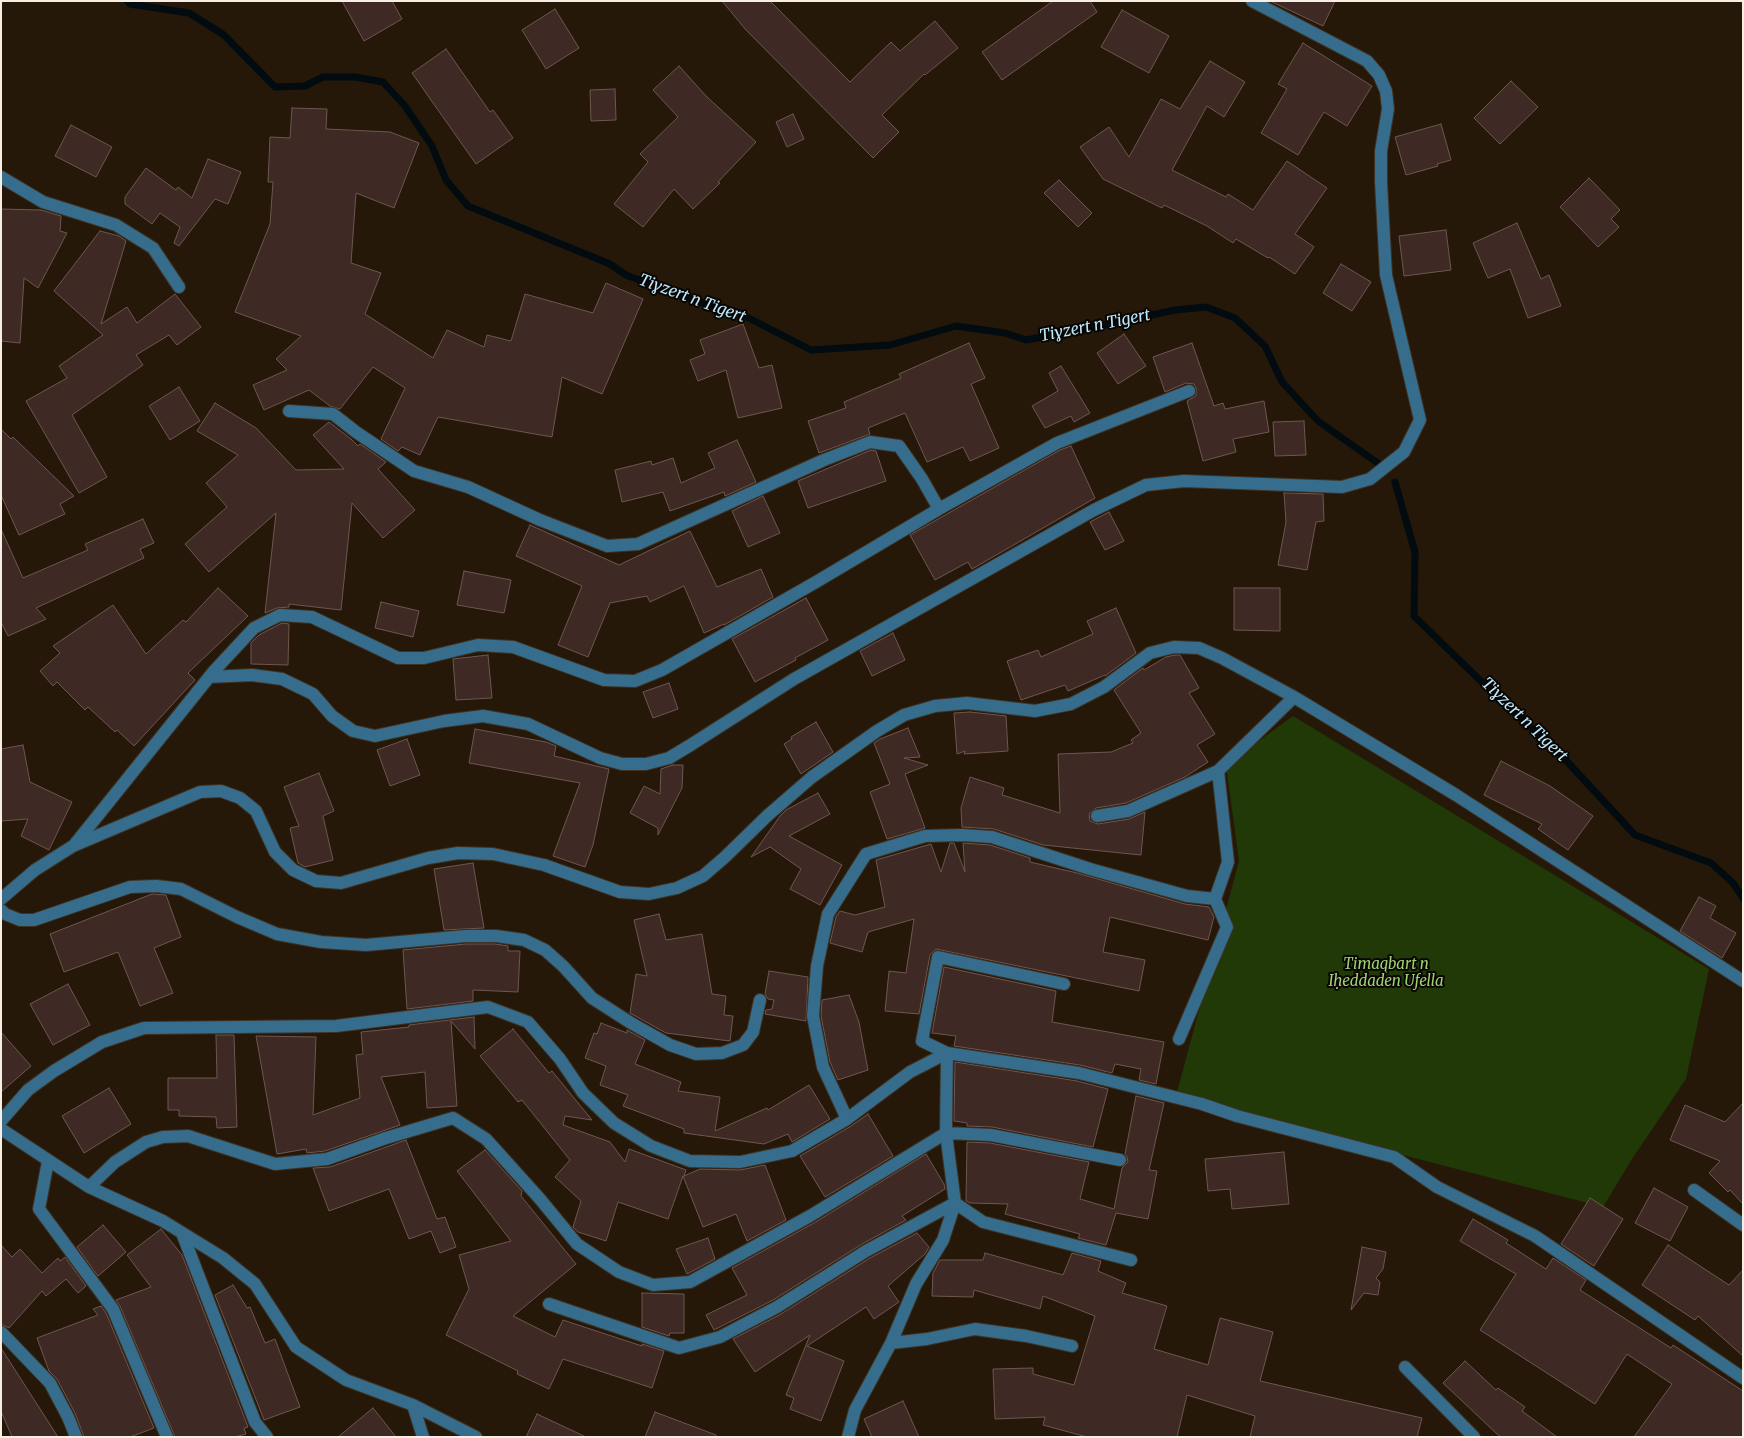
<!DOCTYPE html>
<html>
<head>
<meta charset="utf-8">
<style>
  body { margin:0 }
  #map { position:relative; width:1744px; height:1438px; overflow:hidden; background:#251808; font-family:Merriweather,serif }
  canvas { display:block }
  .frame { position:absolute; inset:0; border:2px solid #f8efe4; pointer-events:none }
</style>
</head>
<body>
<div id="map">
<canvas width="1744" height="1438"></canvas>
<div class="frame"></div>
</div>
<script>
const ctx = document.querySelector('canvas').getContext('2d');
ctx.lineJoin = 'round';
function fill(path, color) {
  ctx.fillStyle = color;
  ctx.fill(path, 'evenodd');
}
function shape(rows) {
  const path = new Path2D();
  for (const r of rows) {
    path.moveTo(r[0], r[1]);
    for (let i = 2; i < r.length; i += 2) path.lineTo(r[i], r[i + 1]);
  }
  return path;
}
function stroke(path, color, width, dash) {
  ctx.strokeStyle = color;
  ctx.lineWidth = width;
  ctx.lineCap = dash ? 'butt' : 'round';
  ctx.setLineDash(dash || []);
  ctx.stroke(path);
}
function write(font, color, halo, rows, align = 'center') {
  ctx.font = font + ' Merriweather,serif';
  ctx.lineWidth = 4;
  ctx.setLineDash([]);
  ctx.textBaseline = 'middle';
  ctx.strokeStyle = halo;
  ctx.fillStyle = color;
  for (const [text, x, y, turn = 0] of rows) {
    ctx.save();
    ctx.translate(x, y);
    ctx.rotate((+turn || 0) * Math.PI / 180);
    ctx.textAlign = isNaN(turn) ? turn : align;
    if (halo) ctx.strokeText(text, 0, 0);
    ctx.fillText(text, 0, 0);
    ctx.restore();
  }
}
fill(shape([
  [1293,716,1709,969,1686,1079,1632,1159,1603,1207,1176,1096,1239,861,1226,765]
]), '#213906');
stroke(shape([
  [127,1,130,4,189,13,224,35,275,87,305,86,323,77,355,77,383,82,405,106,432,146,446,180,468,206,610,264,626,275,693,300,737,312,811,350,890,345,956,326,1005,333,1026,340,1077,331,1175,310,1206,307,1235,318,1265,346,1282,382,1318,421,1379,464],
  [1395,482,1415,552,1414,616,1493,693,1561,755,1635,835,1711,863,1733,883,1743,898]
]), '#010b10', 7);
const building = shape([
  [342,1,392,1,402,19,364,41,342,1],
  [722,1,770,1,850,82,891,42,900,51,935,21,958,48,925,75,924,74,882,115,899,132,873,158,746,30,722,1],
  [1053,1,1090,1,1097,12,1002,80,982,52,1053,1],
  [1270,1,1335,1,1323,26,1270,1],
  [555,9,579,48,546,69,522,30,555,9],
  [1122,10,1169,36,1149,73,1101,47,1122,10],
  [1303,43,1372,86,1347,126,1324,112,1298,155,1261,133,1287,89,1278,84,1303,43],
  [446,49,490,112,493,110,513,138,476,164,412,73,446,49],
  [1210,61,1245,82,1224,117,1207,106,1172,170,1226,197,1228,194,1253,210,1287,161,1327,188,1295,234,1314,247,1295,274,1269,257,1268,258,1236,239,1233,243,1207,226,1164,205,1162,208,1103,179,1080,147,1109,127,1129,157,1161,99,1180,109,1210,61],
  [679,66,707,97,756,142,718,182,720,183,693,209,674,189,643,227,614,204,648,162,640,154,678,117,653,90,679,66],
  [1511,81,1538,107,1500,144,1474,118,1511,81],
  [615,89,616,120,591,121,590,90,615,89],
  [292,108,327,109,326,129,390,132,419,143,394,208,356,193,351,263,381,273,365,314,433,358,447,330,484,347,487,335,511,341,525,294,593,313,606,283,643,299,602,394,562,377,552,437,438,417,420,455,402,447,398,451,381,439,405,388,373,367,340,409,330,406,309,390,264,410,253,385,287,370,276,359,301,336,235,312,270,224,273,182,268,182,270,137,290,138,292,108],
  [793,114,804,139,787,147,776,122,793,114],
  [1441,124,1451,160,1437,164,1438,166,1406,175,1395,137,1441,124],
  [71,125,112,147,96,177,55,156,71,125],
  [208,159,241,172,228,204,215,199,179,246,174,243,180,227,160,213,152,224,125,204,125,197,146,168,176,190,178,187,192,198,208,159],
  [1589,178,1620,210,1611,219,1619,227,1598,247,1560,207,1589,178],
  [1059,180,1092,213,1078,227,1044,193,1059,180],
  [1,209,41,210,61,216,60,231,67,233,38,288,24,278,20,343,1,341,1,209],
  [1517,223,1541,279,1549,275,1561,306,1528,318,1510,269,1488,278,1473,243,1517,223],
  [1446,230,1451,270,1404,276,1399,236,1446,230],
  [100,231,119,236,126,241,101,324,127,307,137,323,175,294,201,327,177,345,169,335,136,355,143,365,72,415,107,477,79,493,26,401,67,378,59,366,103,335,54,291,100,231],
  [1341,264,1371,282,1352,311,1323,293,1341,264],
  [743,324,759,368,772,365,782,408,738,418,726,370,698,381,690,360,705,354,700,340,743,324],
  [1124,334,1146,366,1118,384,1097,353,1124,334],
  [969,343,985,378,971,384,999,448,970,461,963,447,927,462,905,413,868,428,870,434,819,453,808,421,846,408,844,402,901,378,899,374,969,343],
  [1192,343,1214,406,1223,403,1225,409,1264,401,1269,432,1233,439,1236,452,1203,461,1187,401,1196,396,1196,388,1194,384,1186,383,1165,392,1153,357,1192,343],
  [1061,366,1090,413,1074,422,1071,416,1045,428,1032,406,1058,391,1049,373,1061,366],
  [179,387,200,421,170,440,149,406,179,387],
  [215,403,256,428,296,470,344,469,313,435,329,422,351,439,358,446,360,444,386,462,378,469,415,510,383,538,352,503,341,610,289,604,289,607,277,608,265,613,276,513,209,572,185,544,227,507,206,483,238,455,197,431,215,403],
  [1304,421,1306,455,1275,456,1273,422,1304,421],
  [1,429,11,439,13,437,74,496,60,504,65,514,19,535,1,495,1,429],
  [737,440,756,482,725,496,724,492,670,511,663,492,622,502,615,470,651,461,652,465,673,458,681,483,715,468,708,453,737,440],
  [1071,446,1095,498,972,569,968,562,935,580,910,535,1060,450,1071,446],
  [871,450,876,451,886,481,808,508,798,481,871,450],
  [1284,493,1323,494,1324,521,1316,522,1307,570,1278,565,1286,522,1284,493],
  [763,496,780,533,748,547,732,511,763,496],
  [1109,512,1124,541,1105,550,1090,522,1109,512],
  [143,519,154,543,140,549,144,558,36,608,46,619,8,636,1,622,1,529,23,578,88,550,85,544,143,519],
  [530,525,619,565,690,531,717,587,761,569,773,597,724,625,724,624,704,633,684,586,650,602,647,596,610,603,588,657,558,645,582,586,516,556,530,525],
  [464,571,511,580,504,613,457,605,464,571],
  [218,588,248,616,188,673,195,680,134,746,117,730,115,732,88,707,85,710,57,682,53,686,40,671,60,653,53,646,113,605,146,654,183,620,186,622,218,588],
  [1234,588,1280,588,1280,631,1234,630,1234,588],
  [806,598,828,640,795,658,796,660,755,682,732,639,806,598],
  [381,602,419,611,413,637,375,628,381,602],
  [1116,608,1136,653,1105,676,1105,675,1068,691,1065,685,1021,700,1007,661,1038,650,1041,657,1093,634,1087,621,1116,608],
  [282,623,289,624,288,665,251,664,251,643,259,635,282,623],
  [893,633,905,660,872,676,860,651,893,633],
  [488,655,492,698,456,700,453,659,488,655],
  [1175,655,1180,655,1199,688,1189,693,1215,734,1197,745,1208,762,1185,777,1126,803,1096,808,1089,814,1090,821,1098,824,1129,819,1145,812,1141,855,1043,845,994,829,962,827,961,808,970,777,1004,788,1002,795,1060,813,1058,754,1111,752,1133,743,1131,740,1141,733,1114,690,1143,668,1144,670,1166,657,1175,655],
  [669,683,678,709,653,718,643,692,669,683],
  [970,712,1006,716,1008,751,964,754,965,751,957,754,954,713,970,712],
  [816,722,833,752,801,774,784,744,792,739,791,737,816,722],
  [908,728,920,757,904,758,928,765,905,774,925,828,887,839,870,792,890,784,874,743,880,739,908,728],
  [475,729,546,742,556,746,554,756,609,769,593,845,585,867,553,856,580,783,469,763,475,729],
  [407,739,420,775,390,786,377,750,407,739],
  [23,745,30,782,72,802,49,850,21,836,28,819,1,821,1,749,23,745],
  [1501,761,1550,786,1593,816,1568,850,1538,829,1542,824,1484,795,1501,761],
  [673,765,683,765,682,788,658,835,658,828,630,813,644,786,660,794,661,769,673,765],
  [319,773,334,811,323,816,333,860,305,867,298,863,290,828,299,826,284,787,319,773],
  [818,793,830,814,789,836,842,865,820,905,790,889,801,869,770,847,751,857,780,816,786,810,818,793],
  [950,843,954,843,965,872,963,843,990,845,1030,858,1030,862,1077,873,1185,904,1209,907,1214,917,1208,940,1110,917,1103,952,1145,960,1139,991,936,949,930,955,919,1014,885,1011,889,971,906,973,914,919,868,932,862,952,830,943,836,917,840,911,855,915,885,907,876,860,931,844,941,872,950,843],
  [473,863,484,928,444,930,434,869,473,863],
  [152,894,166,895,181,937,154,948,173,993,140,1006,118,952,64,972,50,934,152,894],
  [1699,897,1716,906,1710,918,1736,933,1722,958,1680,931,1699,897],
  [659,914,666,940,702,934,712,994,726,996,724,1015,733,1016,730,1041,666,1033,630,1013,636,974,647,976,634,920,659,914],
  [466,944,495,944,508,946,508,951,520,951,518,992,473,990,473,1001,407,1009,403,950,466,944],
  [944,967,1056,991,1052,1022,1164,1042,1156,1084,1139,1080,1141,1069,1115,1064,1112,1073,1080,1065,954,1046,956,1036,932,1033,944,967],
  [769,971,808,977,806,1021,765,1014,766,1010,772,1009,774,1000,768,999,765,994,769,971],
  [68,984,90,1025,53,1045,30,1004,68,984],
  [849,995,859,1022,868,1070,838,1080,830,1062,821,1016,822,1000,849,995],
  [474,1017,475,1049,451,1021,457,1106,427,1108,425,1072,381,1077,400,1125,325,1151,307,1153,306,1149,277,1154,256,1036,316,1037,313,1115,360,1098,356,1055,363,1054,361,1032,409,1027,409,1025,474,1017],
  [601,1023,627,1033,627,1030,645,1040,635,1064,681,1082,678,1091,720,1097,715,1131,767,1108,768,1110,809,1085,830,1119,792,1142,788,1134,764,1144,684,1133,684,1129,623,1106,628,1095,600,1085,606,1066,585,1058,594,1033,597,1034,601,1023],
  [513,1029,549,1073,552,1071,592,1120,565,1116,563,1125,610,1142,625,1162,629,1149,686,1170,684,1176,700,1169,740,1170,765,1165,786,1220,747,1241,736,1214,703,1227,683,1176,668,1219,618,1202,606,1241,578,1232,573,1227,581,1201,555,1177,570,1160,522,1100,518,1102,480,1056,513,1029],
  [1,1032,31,1066,1,1092,1,1032],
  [216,1035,234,1035,237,1127,217,1128,216,1117,179,1116,179,1110,168,1110,168,1078,217,1078,216,1035],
  [955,1062,1077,1081,1108,1089,1093,1147,992,1127,967,1126,967,1123,954,1121,955,1062],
  [109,1088,131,1124,84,1153,62,1116,109,1088],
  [1136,1096,1164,1103,1149,1170,1157,1171,1148,1219,1116,1213,1106,1245,1078,1238,1080,1234,1005,1214,1008,1204,970,1203,966,1201,967,1142,990,1143,1089,1162,1080,1199,1114,1209,1122,1168,1128,1162,1127,1157,1125,1154,1136,1096],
  [1743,1103,1743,1204,1730,1190,1728,1192,1709,1173,1720,1161,1670,1140,1685,1105,1725,1122,1743,1103],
  [868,1114,893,1156,825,1197,800,1156,851,1126,868,1114],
  [406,1140,437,1219,445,1217,456,1247,440,1253,431,1231,409,1239,389,1189,329,1211,313,1168,330,1167,406,1140],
  [485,1150,522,1191,521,1196,576,1264,513,1316,555,1337,563,1320,642,1346,642,1344,664,1351,652,1388,563,1359,549,1389,517,1374,518,1371,446,1335,469,1289,459,1255,511,1241,457,1171,485,1150],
  [1284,1152,1289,1204,1232,1209,1230,1189,1208,1191,1205,1159,1284,1152],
  [926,1154,944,1184,945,1189,902,1216,906,1220,862,1244,773,1300,714,1330,706,1315,747,1295,732,1268,814,1223,926,1154],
  [1654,1188,1688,1207,1670,1241,1635,1223,1654,1188],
  [1590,1198,1623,1219,1594,1266,1561,1244,1590,1198],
  [1473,1219,1508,1240,1506,1243,1546,1269,1553,1258,1586,1280,1580,1290,1671,1348,1673,1345,1743,1391,1743,1437,1634,1437,1672,1384,1627,1354,1595,1404,1480,1330,1516,1274,1460,1241,1473,1219],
  [103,1225,126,1252,98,1276,77,1247,103,1225],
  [161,1229,182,1255,248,1427,244,1428,246,1434,235,1437,175,1437,120,1306,116,1300,151,1287,127,1255,161,1229],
  [917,1233,929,1247,925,1254,888,1286,899,1302,874,1319,866,1307,807,1346,844,1361,821,1421,790,1409,794,1398,786,1395,810,1335,755,1372,733,1339,781,1314,870,1258,917,1233],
  [708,1238,715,1259,687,1274,676,1249,708,1238],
  [1,1245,12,1257,20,1249,42,1273,58,1258,60,1261,65,1257,86,1286,78,1293,66,1279,46,1296,42,1291,9,1328,1,1324,1,1245],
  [1668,1245,1729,1285,1743,1270,1743,1356,1698,1316,1695,1320,1642,1285,1668,1245],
  [1362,1247,1386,1252,1383,1269,1376,1278,1380,1282,1378,1295,1364,1293,1351,1310,1362,1247],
  [985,1253,1063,1275,1072,1253,1101,1261,1098,1271,1126,1283,1122,1293,1167,1306,1154,1349,1208,1365,1220,1318,1273,1332,1260,1381,1422,1418,1417,1437,1250,1437,1255,1416,1187,1395,1177,1437,1087,1437,1043,1425,1045,1417,995,1419,993,1369,1033,1368,1033,1374,1074,1385,1095,1316,1043,1296,1040,1309,974,1290,973,1297,932,1296,933,1273,940,1260,983,1260,985,1253],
  [233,1285,247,1308,250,1307,265,1343,275,1339,300,1407,264,1420,215,1295,233,1285],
  [642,1293,684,1294,684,1333,670,1333,669,1336,642,1327,642,1293],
  [101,1306,106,1313,154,1428,130,1437,84,1437,75,1413,57,1379,49,1371,37,1338,98,1315,93,1309,101,1306],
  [1,1348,58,1437,12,1437,1,1411,1,1348],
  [1465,1361,1496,1390,1498,1388,1525,1407,1522,1411,1557,1437,1501,1437,1497,1434,1443,1383,1465,1361],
  [903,1401,919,1437,872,1437,864,1419,903,1401],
  [373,1408,396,1437,338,1437,373,1408],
  [655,1412,716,1435,716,1437,645,1437,655,1412],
  [537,1414,586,1437,526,1437,537,1414]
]);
fill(building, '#3f2924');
stroke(building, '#6f5651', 1);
const minor = shape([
  [1,177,43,202,116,225,153,248,179,287],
  [289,411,333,414,356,432,414,471,468,487,540,520,607,546,638,544,824,460,870,442,899,446,922,479,939,509],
  [209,677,252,675,282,679,313,694,332,716,353,731,375,736,444,721,483,716,528,724,600,758,622,764,646,764,669,758,689,746,794,679,1094,510,1146,485,1184,481,1342,487,1370,479,1404,452,1420,420,1386,275,1381,182,1381,151,1388,109,1386,91,1379,75,1367,61,1252,1],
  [1097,816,1128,811,1218,771],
  [75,844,214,671,254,628,280,615,312,617,398,658,424,658,478,645,513,647,604,680,635,681,662,670,816,582,939,509,1057,443,1189,391],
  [1,899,35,870,73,846,200,792,221,791,240,798,256,811,275,852,293,870,316,881,341,883,428,858,458,853,493,854,544,865,620,892,649,894,677,888,703,876,725,857,767,816,812,777,877,731,904,715,935,706,967,703,1035,711,1071,704,1104,687,1150,653,1174,647,1199,648,1222,658,1294,697,1456,795,1743,981],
  [1,910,5,914,20,920,34,920,130,887,156,886,181,889,237,917,277,934,321,942,366,945,466,936,496,936,524,940,545,950,563,966,592,998,631,1023,670,1045,696,1054,722,1053,743,1045,753,1032,760,1000],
  [1064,984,938,957,922,1041,947,1053,1079,1073,1202,1104,1237,1116,1394,1157,1437,1187,1535,1236,1743,1378],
  [1179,1039,1227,927,1215,899,1228,862,1218,771,1294,697],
  [847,1119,823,1067,813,1016,817,966,828,914,866,854,925,836,962,835,992,837,1090,869,1187,896,1215,899],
  [1,1121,28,1090,54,1071,102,1042,144,1028,336,1026,488,1007,528,1022,560,1059,583,1093,614,1123,651,1146,690,1161,740,1162,792,1151,847,1119,910,1072,947,1053,946,1133,955,1203,943,1240,916,1284,891,1343,855,1410,848,1437],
  [1,1129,89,1187,163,1221,223,1258,255,1284,296,1347,346,1380,413,1405,476,1437],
  [48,1161,39,1209,113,1309,167,1437],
  [89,1187,115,1162,146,1142,163,1137,188,1136,275,1164,327,1159,386,1138,453,1118,486,1139,540,1199,577,1244,619,1272,653,1285,690,1282,810,1216,946,1133,991,1135,1120,1160],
  [1694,1190,1743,1225],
  [182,1233,255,1422,267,1437],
  [549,1304,679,1348,720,1337,777,1307,866,1251,955,1203,983,1222,1131,1260],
  [1,1332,50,1383,68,1417,76,1437],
  [891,1343,927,1339,975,1329,1026,1336,1072,1346],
  [1405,1367,1474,1437],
  [413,1405,423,1437]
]);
stroke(minor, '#3e3222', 14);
stroke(minor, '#366c8c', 12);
write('italic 15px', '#9dd371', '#0a0502', [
  ["Timaqbart n",1386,965],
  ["Iḥeddaden Ufella",1386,982]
]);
write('italic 16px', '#bbeafe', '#0a0502', [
  ["Tiɣzert n Tigert",692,299,20],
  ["Tiɣzert n Tigert",1095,326,-11],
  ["Tiɣzert n Tigert",1524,720,44]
]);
</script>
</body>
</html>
